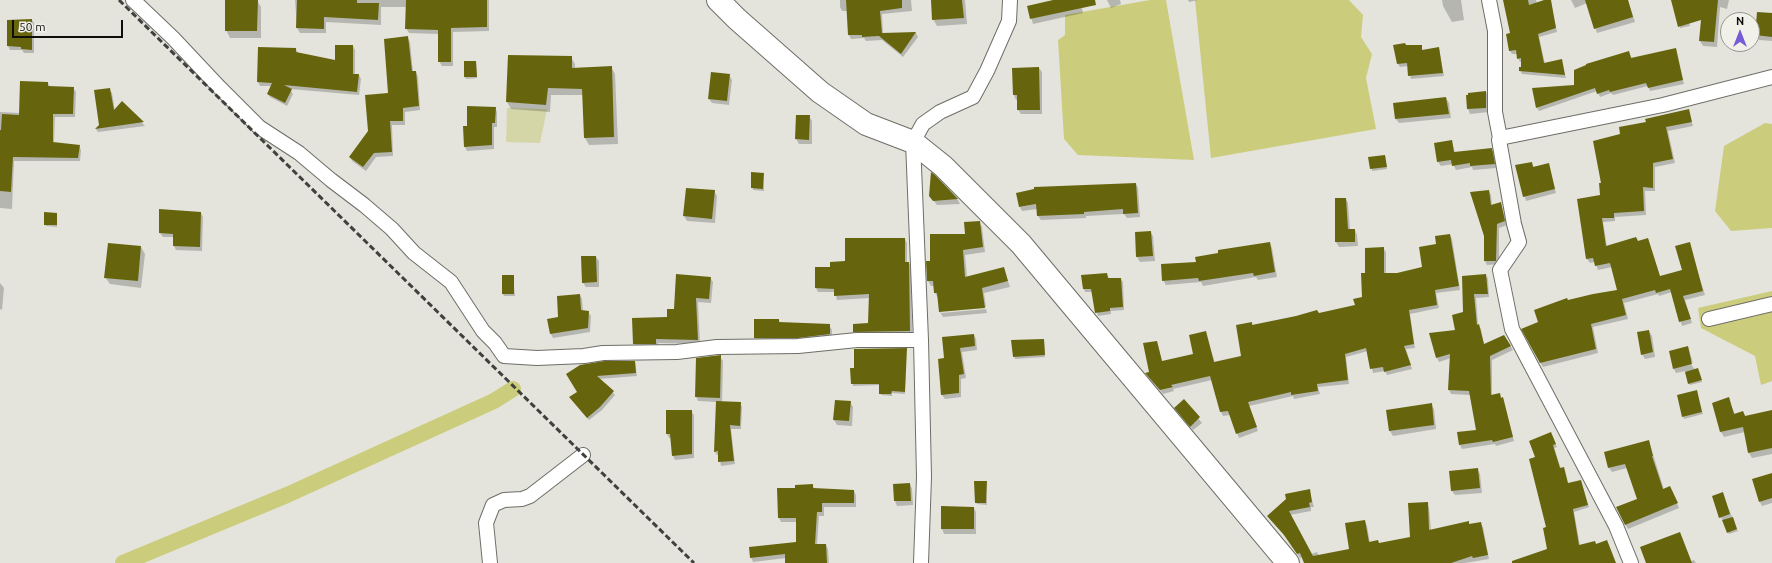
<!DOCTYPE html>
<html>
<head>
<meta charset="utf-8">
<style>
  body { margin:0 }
  #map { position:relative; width:1772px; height:563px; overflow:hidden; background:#e4e4dd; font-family:Ubuntu,sans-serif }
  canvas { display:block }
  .north { position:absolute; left:1720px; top:12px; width:40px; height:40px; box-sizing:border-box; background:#f1f1ea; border:1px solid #969691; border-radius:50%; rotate:0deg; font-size:11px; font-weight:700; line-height:16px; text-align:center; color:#0e0e0b }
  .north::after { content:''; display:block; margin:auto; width:14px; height:18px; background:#765cd7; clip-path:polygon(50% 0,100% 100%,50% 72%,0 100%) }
  .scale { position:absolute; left:12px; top:20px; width:111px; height:18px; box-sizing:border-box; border:2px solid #0e0e0b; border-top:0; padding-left:5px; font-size:12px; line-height:14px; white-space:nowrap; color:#0e0e0b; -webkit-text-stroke:3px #f1f1ea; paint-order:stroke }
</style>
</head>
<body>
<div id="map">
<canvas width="1772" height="563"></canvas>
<div class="north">N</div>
<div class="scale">50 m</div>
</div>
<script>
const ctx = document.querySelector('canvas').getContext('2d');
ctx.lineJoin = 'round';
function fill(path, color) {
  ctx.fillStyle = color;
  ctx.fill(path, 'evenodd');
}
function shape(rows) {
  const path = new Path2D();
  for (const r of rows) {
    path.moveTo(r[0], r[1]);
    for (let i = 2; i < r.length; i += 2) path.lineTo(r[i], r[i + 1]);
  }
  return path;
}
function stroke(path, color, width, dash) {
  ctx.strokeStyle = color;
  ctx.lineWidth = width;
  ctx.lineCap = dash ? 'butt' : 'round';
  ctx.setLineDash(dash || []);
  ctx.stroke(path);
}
fill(shape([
  [507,108,547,109,540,143,506,142]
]), '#d4d6a7');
fill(shape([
  [1150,0,1166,0,1194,160,1078,155,1064,139,1058,40,1065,35,1065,15],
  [1195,0,1349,0,1363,15,1361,37,1372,54,1366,78,1376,129,1211,158],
  [1765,123,1772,124,1772,228,1731,231,1715,211,1724,146],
  [1772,291,1772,381,1761,385,1755,356,1701,328,1698,308]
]), '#cbcd7d');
fill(shape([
  [226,0,257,0,261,7,261,38,230,38,226,30],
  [295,0,489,0,489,31,453,32,453,66,442,66,439,61,439,34,409,33,406,28,407,7,381,7,381,25,326,22,326,33,300,33,297,28],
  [840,0,911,0,912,11,882,14,883,34,916,33,918,37,903,57,882,40,866,41,864,38,851,39,849,35,848,11,842,11,840,7],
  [933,0,965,0,967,24,937,26,933,19],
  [1058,0,1080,0,1083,13,1033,24,1028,6],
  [1107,0,1120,0,1121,4,1111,8],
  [1188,0,1198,0,1189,2],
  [1442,0,1461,0,1464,20,1452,22,1443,6],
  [1504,0,1536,0,1537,4,1550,0,1557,32,1539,37,1545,64,1561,60,1566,78,1522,74,1520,70,1522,68,1522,61,1520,62,1518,58,1517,54,1512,54,1510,51,1508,34,1511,34],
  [1571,0,1628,0,1635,22,1597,33,1587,3,1575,8],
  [1681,0,1683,2,1690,26,1680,28],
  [1708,0,1729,0,1727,9,1720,7,1717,47,1703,46,1700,41,1702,23],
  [1758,13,1772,15,1772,41,1759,40,1756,35],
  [32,20,34,23,34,53,24,53,22,50,10,50,8,46],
  [407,37,410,42,413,72,416,72,418,77,420,110,405,112,405,125,392,125,393,156,376,157,366,171,352,161,350,157,369,132,389,94],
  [353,46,355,50,355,75,359,75,361,79,359,95,290,89,293,94,287,106,270,97,268,94,271,86,260,86,258,82,296,49,298,53,336,61],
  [1395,46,1421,46,1423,51,1439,49,1444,76,1411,79,1408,66,1400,67,1398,64],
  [1675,49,1684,84,1650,91,1648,86,1613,95,1611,93,1600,97,1597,91,1539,111,1537,108,1575,86,1587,66,1629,52,1632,59],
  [571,57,575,64,575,68,611,67,615,74,618,144,589,145,585,138,583,95,551,95,550,112,511,109,507,102],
  [476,62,477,78,466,79,465,77],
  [1039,68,1042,72,1042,114,1021,114,1018,110,1018,99,1016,100,1014,95],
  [729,75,732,80,729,105,712,103,709,99],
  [48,83,50,87,73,88,76,92,75,117,55,117,54,143,79,146,81,150,80,161,14,161,12,209,0,208,0,112,20,113],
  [109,89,112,93,115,111,122,103,145,126,98,132,96,129,100,125],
  [1486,92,1489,97,1489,112,1470,114,1468,109,1467,96],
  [1446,98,1449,103,1451,118,1399,123,1396,119],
  [495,108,497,112,497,127,494,127,494,149,467,151,465,147,468,127],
  [1688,110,1693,126,1668,131,1675,163,1655,167,1655,191,1645,191,1646,215,1615,217,1615,221,1603,222,1607,247,1648,239,1660,277,1683,270,1689,243,1705,295,1685,300,1692,323,1682,326,1672,292,1659,296,1658,294,1624,303,1628,319,1593,327,1598,353,1543,367,1523,329,1540,322,1568,301,1619,291,1612,267,1598,270,1595,262,1590,263,1587,259,1578,200,1601,196,1602,184,1622,134,1647,123],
  [809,116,812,121,812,144,799,144,796,139],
  [1452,141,1455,153,1491,149,1494,153,1496,168,1473,170,1472,167,1456,170,1453,164,1441,166,1438,162,1435,143],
  [1385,156,1387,169,1372,171,1370,158],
  [1531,163,1534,167,1548,164,1556,193,1526,201,1517,166],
  [752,173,763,174,764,191,753,190],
  [934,176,958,200,960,204,937,205,933,200],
  [1136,184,1138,188,1140,217,1127,218,1124,214,1086,216,1086,218,1041,220,1038,216,1037,209,1022,211,1020,207],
  [714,191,717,196,715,223,687,221,684,216],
  [1489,191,1491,195,1492,206,1500,204,1502,208,1507,225,1499,228,1499,264,1487,265,1485,261,1485,236],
  [1346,199,1348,203,1350,230,1355,230,1357,235,1358,246,1339,247,1336,242,1336,231],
  [160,210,201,213,203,217,202,251,176,250,174,246,174,237,163,237,160,233],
  [57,214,57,227,46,226,45,224],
  [979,222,982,227,985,252,965,255,967,277,1004,269,1010,287,984,293,986,307,941,311,941,313,986,309,987,313,943,317,940,312,938,298,935,293,935,286,931,286,928,281,931,262,966,235],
  [1150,232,1153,236,1155,261,1140,262,1137,257,1136,233],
  [1450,235,1452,239,1460,290,1436,293,1439,308,1410,314,1415,348,1406,349,1412,369,1387,375,1385,371,1373,373,1368,351,1346,357,1349,384,1318,387,1320,394,1294,399,1293,396,1249,406,1258,431,1239,438,1230,415,1223,416,1221,412,1212,380,1173,389,1174,391,1163,394,1148,377,1157,342,1162,362,1195,355,1205,332,1215,363,1243,357,1252,323,1253,325,1319,314,1356,305,1363,297,1366,274,1383,248,1386,252,1386,274,1397,274,1423,268,1437,245],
  [905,239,907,243,907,263,909,263,911,267,912,335,857,336,854,332,869,324,870,298,837,300,835,292,818,292,816,288,831,268],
  [1270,243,1272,248,1277,277,1258,280,1256,277,1203,286,1201,282,1166,285,1163,280,1197,263],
  [141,247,145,254,141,288,110,284,105,277],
  [596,257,599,261,599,287,586,287,583,283],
  [1107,274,1109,279,1121,279,1123,282,1124,310,1111,311,1111,314,1098,316,1092,292,1085,292,1084,289,1082,276],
  [1486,275,1488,279,1489,297,1476,298,1478,325,1481,329,1484,345,1504,336,1513,350,1492,360,1492,395,1499,394,1504,403,1514,441,1496,446,1495,444,1462,449,1460,445,1477,431,1470,395,1451,394,1449,390,1451,358,1439,362,1437,358,1456,331,1464,313,1463,277],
  [513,276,515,296,504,296,503,294],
  [710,278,713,282,711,303,698,302,700,344,658,343,658,348,636,348,634,344,668,318],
  [0,283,4,288,2,310,0,309],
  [580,295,582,299,583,311,588,312,591,316,590,332,553,338,551,334,559,318],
  [779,320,780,323,829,325,832,330,832,339,758,342,755,338],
  [1649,331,1652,336,1655,357,1645,359,1642,354],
  [974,335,976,339,977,350,962,352,966,378,961,379,961,397,945,399,942,395,945,359],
  [1044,340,1045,357,1015,359,1012,341],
  [1688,347,1693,363,1691,360,1689,361,1695,370,1699,372,1702,382,1690,385,1685,371,1676,373,1674,369],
  [906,350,905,394,892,393,892,396,881,395,880,385,853,386,851,369],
  [720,357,723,361,722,403,740,403,742,407,741,429,731,429,735,464,721,466,719,455,717,455,715,452,717,402,698,401,696,396],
  [635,362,637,376,599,379,615,395,602,410,589,420,573,401,579,392,567,374],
  [1697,393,1703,414,1684,419,1678,396],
  [1728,399,1735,414,1743,412,1746,417,1772,411,1772,454,1752,458,1749,453,1745,432,1724,437,1721,432,1714,404],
  [1184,401,1202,423,1193,430,1178,412],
  [850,402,853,407,852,426,837,425,834,420],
  [1431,404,1434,409,1436,429,1393,436,1390,431,1387,411],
  [691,411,694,415,694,458,675,460,673,456,672,438,669,438,667,434],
  [1552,436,1557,447,1554,448,1561,469,1568,484,1581,481,1589,507,1574,512,1580,546,1595,542,1596,545,1607,541,1613,556,1580,563,1521,563,1549,549,1547,528,1537,458],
  [1649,441,1664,490,1672,491,1679,508,1628,529,1625,524,1638,499,1627,468,1612,472,1609,468],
  [1477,469,1480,474,1482,493,1455,495,1452,491],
  [1772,474,1772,503,1762,506,1760,502],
  [986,482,987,505,977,504,976,502],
  [910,484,912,489,913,505,897,506,895,501,894,485],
  [812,485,815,489,854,491,856,495,856,507,824,507,824,516,819,516,817,545,826,545,828,549,829,563,786,563,786,558,753,562,751,557,797,543,797,522,781,522,779,518,796,489],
  [1309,490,1314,507,1311,507,1311,511,1290,515,1311,554,1317,552,1319,556,1350,550,1365,521,1367,526,1370,543,1379,544,1411,538,1427,503,1429,508,1431,530,1468,522,1470,525,1480,523,1483,527,1489,559,1465,563,1305,563,1303,557,1300,558,1288,539,1268,516],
  [1722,493,1738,531,1729,534,1724,521,1720,517],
  [974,508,976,512,976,534,944,534,942,529],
  [1694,560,1696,563,1677,563,1691,561]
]), '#0003');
stroke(shape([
  [123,563,287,495,494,401,513,389]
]), '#cbcd7d', 16);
fill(shape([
  [225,0,258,0,257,31,225,31],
  [297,0,357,0,357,3,379,3,378,20,324,17,324,29,296,28],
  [406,0,487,0,487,27,451,28,451,62,438,62,438,30,405,29],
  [846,0,902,0,902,8,880,11,882,33,916,32,901,54,879,36,862,37,862,35,848,35],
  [931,0,962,0,964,18,932,20],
  [1053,0,1095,0,1096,5,1030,19,1027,6],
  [1503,0,1528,0,1529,5,1544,0,1551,0,1556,28,1538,34,1544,63,1562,59,1565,75,1519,71,1519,67,1521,67,1521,58,1517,59,1516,50,1509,51,1506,34,1510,33],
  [1585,0,1628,0,1633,17,1594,29],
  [1671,0,1718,0,1714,42,1699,41,1701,20,1678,27],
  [1757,12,1772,13,1772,37,1755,35],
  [32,19,32,50,21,49,21,47,7,46,7,20],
  [408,36,412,71,416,71,419,106,403,108,403,121,390,121,392,152,374,153,363,167,349,157,368,131,365,95,388,93,384,39],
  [1405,43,1406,45,1422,45,1422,50,1439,47,1443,73,1408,76,1407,63,1397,64,1393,45],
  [335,45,353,45,353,74,359,74,357,92,284,85,292,89,285,103,267,94,272,83,257,82,258,47,296,48,296,52,335,60],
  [1676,48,1683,80,1648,88,1646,83,1610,92,1609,90,1597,94,1595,88,1536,108,1532,88,1574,85,1574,70,1586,65,1586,64,1629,51,1631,58],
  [508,55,572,56,572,68,612,66,614,137,584,138,582,89,548,88,546,105,506,102],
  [464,61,476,61,477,77,464,77],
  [1039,67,1040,110,1017,110,1017,95,1013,95,1012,68],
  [711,72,730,74,727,101,708,99],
  [20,81,48,82,48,86,74,87,73,114,53,114,53,142,80,145,78,158,13,157,11,192,0,191,0,130,1,130,2,114,19,115],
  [110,88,114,110,122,101,144,122,95,129,99,125,94,90],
  [1486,91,1486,108,1467,109,1466,95,1468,95,1468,93],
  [1446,97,1449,114,1395,119,1393,103],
  [467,106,496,107,495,123,492,123,492,145,464,147,463,126,467,126],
  [1689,109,1692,122,1666,127,1673,159,1653,163,1653,188,1643,187,1644,211,1614,213,1614,218,1602,218,1606,246,1636,237,1638,241,1648,238,1660,276,1682,270,1675,246,1690,242,1703,291,1683,296,1691,319,1679,322,1670,289,1656,293,1655,290,1622,299,1626,315,1591,324,1596,349,1540,363,1521,329,1538,322,1534,310,1567,298,1568,300,1593,294,1617,290,1610,263,1595,266,1593,258,1586,259,1577,199,1600,195,1599,183,1601,183,1593,141,1620,134,1619,127,1646,122,1645,119],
  [796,115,810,115,809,140,795,139],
  [1452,140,1454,152,1492,148,1495,164,1470,166,1470,163,1452,166,1451,160,1437,162,1434,143],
  [1385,155,1387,167,1370,169,1368,157],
  [1532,162,1533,167,1549,163,1555,189,1523,197,1515,165],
  [751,172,764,173,763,189,751,188],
  [931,172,935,175,958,199,933,201,929,196],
  [1136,183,1138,213,1123,214,1123,209,1084,212,1084,214,1037,216,1036,204,1019,207,1016,193,1034,189,1034,187],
  [686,188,715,190,712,219,683,216],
  [1489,190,1491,205,1501,202,1505,221,1497,224,1496,261,1484,261,1484,236,1470,192],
  [1335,198,1346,198,1348,229,1355,229,1355,242,1335,242],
  [159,209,201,212,200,247,173,246,173,234,159,233],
  [44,212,57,213,57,225,44,225],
  [980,221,983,247,963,250,965,277,1004,267,1008,281,982,288,985,308,939,312,937,293,934,293,933,281,927,281,926,261,930,261,930,234,965,234,964,222],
  [1151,231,1153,256,1136,257,1135,232],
  [1450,234,1459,286,1435,290,1437,305,1409,310,1414,344,1404,346,1411,365,1384,372,1383,367,1370,369,1366,348,1345,354,1348,380,1317,384,1318,391,1291,395,1291,392,1248,402,1257,427,1236,434,1228,411,1220,412,1210,376,1171,385,1173,387,1160,390,1145,373,1149,372,1143,343,1157,341,1162,361,1193,354,1189,335,1206,331,1214,362,1241,356,1236,325,1252,322,1252,325,1296,316,1317,310,1319,313,1355,305,1353,299,1362,297,1361,273,1365,273,1365,248,1384,247,1384,273,1397,273,1422,267,1419,247,1436,244,1435,236],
  [845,238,905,238,905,262,909,262,910,331,853,332,853,324,868,323,869,294,834,296,834,289,815,288,815,267,830,267,830,262,845,261],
  [1270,242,1275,272,1254,276,1253,273,1199,281,1198,278,1162,281,1161,264,1196,262,1195,257,1218,253,1218,250],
  [108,243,141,246,138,281,104,278],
  [581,256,596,256,597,282,582,283],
  [1107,273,1108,278,1121,278,1123,307,1110,308,1110,311,1095,313,1091,289,1083,289,1081,275],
  [676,274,711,277,709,299,696,298,698,340,656,339,656,344,633,344,632,318,667,317,667,309,674,309],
  [1486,274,1488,294,1474,294,1477,325,1479,324,1484,344,1504,335,1511,346,1490,356,1491,395,1500,393,1501,398,1503,397,1513,437,1493,442,1492,440,1459,445,1457,432,1476,430,1469,391,1448,390,1450,354,1436,358,1429,333,1455,330,1452,315,1463,312,1462,276],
  [502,275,514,275,514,294,502,294],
  [580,294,581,310,589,311,588,328,550,334,547,319,558,317,557,296],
  [754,319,779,319,779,322,830,324,830,334,798,338,754,338],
  [1649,330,1653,352,1641,355,1637,332],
  [974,334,975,346,960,348,964,374,959,375,959,393,941,395,938,359,944,358,942,337],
  [1044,339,1045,355,1013,357,1011,340],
  [1688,346,1692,364,1673,369,1669,351],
  [907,348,905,392,892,391,891,394,879,394,879,384,851,384,850,368,854,368,854,349],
  [721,355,720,398,695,397,696,358],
  [604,361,635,361,636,373,597,376,614,391,600,407,587,418,569,397,577,392,566,374,580,365],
  [1698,368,1702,380,1688,384,1685,372],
  [1697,390,1702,412,1682,417,1677,395],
  [1729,397,1734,414,1743,411,1745,416,1772,410,1772,448,1748,453,1743,427,1720,432,1712,403],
  [1184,399,1200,417,1190,427,1174,408],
  [835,400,851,401,849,421,833,420],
  [716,401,741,402,740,426,730,425,734,461,718,462,718,451,714,452],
  [1432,403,1434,425,1389,431,1386,410],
  [666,410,692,410,692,454,672,456,670,434,666,434],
  [1551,432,1556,444,1553,445,1560,468,1564,467,1568,483,1581,480,1588,505,1573,509,1579,545,1595,541,1596,544,1607,540,1616,563,1512,563,1512,561,1547,549,1543,528,1546,527,1529,459,1535,457,1529,441],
  [1649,440,1653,456,1652,456,1663,489,1670,486,1678,503,1625,525,1616,507,1637,499,1625,464,1608,468,1604,452],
  [1478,468,1480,488,1451,491,1449,471],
  [1772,473,1772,498,1759,502,1752,479],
  [974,481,987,481,986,503,975,503],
  [910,483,911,501,894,501,893,484],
  [813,484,813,488,854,490,854,503,822,503,822,512,817,512,815,544,826,544,827,563,785,563,785,554,750,558,749,547,796,542,796,518,778,518,777,488,795,488,795,485],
  [1310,489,1312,502,1309,503,1310,507,1289,511,1313,556,1349,549,1345,523,1365,520,1369,542,1378,540,1379,543,1410,537,1408,503,1428,502,1429,530,1469,521,1469,524,1481,522,1488,555,1473,558,1472,556,1451,563,1304,563,1300,553,1297,554,1284,535,1267,516,1286,499,1285,494],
  [1723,492,1730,514,1719,518,1712,496],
  [941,506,974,507,974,529,941,529],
  [1733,517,1737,529,1727,533,1722,520],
  [1680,532,1692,563,1646,563,1640,547]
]), '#66650d');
const minor = shape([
  [133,0,173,38,219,87,259,127,299,153,331,180,364,205,392,229,414,253,451,282,483,331,495,343,504,356,537,358,584,356,603,353,677,352,717,347,798,346,857,340,921,340],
  [1489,0,1495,31,1495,112,1500,138,1499,140,1514,224,1519,242,1500,270,1512,329,1616,526,1631,563],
  [1500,138,1663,105,1772,77],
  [1709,319,1772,304],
  [490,563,486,523,493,505,504,500,522,499,530,496,583,455],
  [921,563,924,477,921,340,913,142,923,124,940,112,973,97,987,71,1009,21,1010,0]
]);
const primary = shape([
  [718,0,737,19,820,92,866,124,913,142,943,166,1021,244,1288,563]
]);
stroke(minor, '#6e6e68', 16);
stroke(primary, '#6e6e68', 24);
stroke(minor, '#fff', 14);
stroke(primary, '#fff', 22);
stroke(shape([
  [119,0,694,563]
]), '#40403c', 3, [6, 3]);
</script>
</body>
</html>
